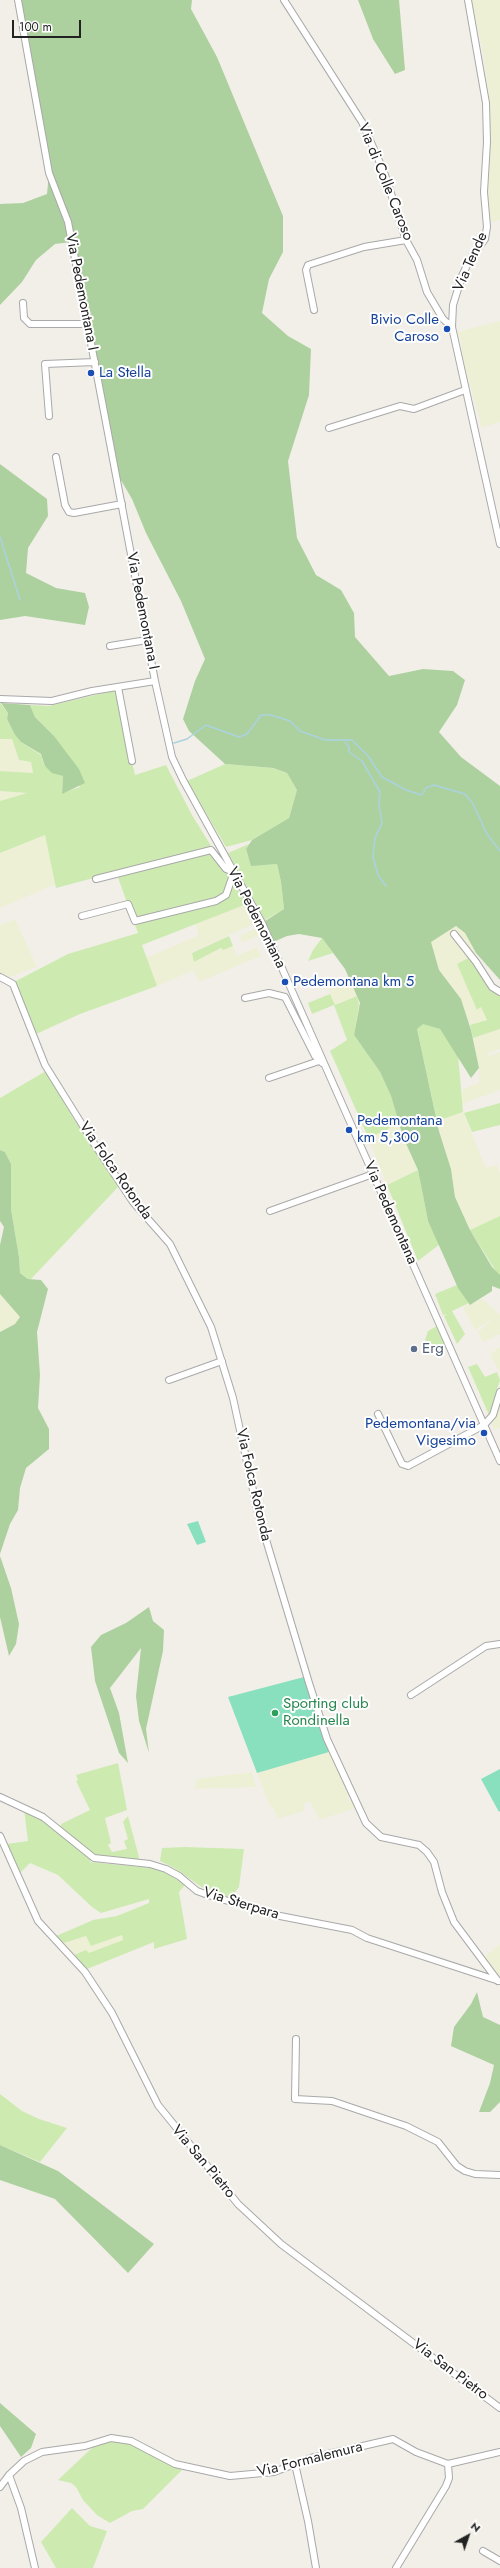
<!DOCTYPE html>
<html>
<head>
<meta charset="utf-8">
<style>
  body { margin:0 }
  #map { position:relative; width:500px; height:2568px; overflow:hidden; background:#f2efe9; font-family:Jost,sans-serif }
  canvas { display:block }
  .north { position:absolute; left:448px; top:2516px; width:40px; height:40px; -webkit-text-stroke:3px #fff; paint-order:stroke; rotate:40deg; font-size:11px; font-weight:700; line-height:16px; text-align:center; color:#222 }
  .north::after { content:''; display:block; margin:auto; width:14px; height:18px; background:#222; clip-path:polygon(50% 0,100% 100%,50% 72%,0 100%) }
  .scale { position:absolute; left:12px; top:20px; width:69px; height:18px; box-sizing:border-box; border:2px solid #222; border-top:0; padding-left:5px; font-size:12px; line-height:14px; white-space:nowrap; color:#222; -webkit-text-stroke:3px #fff; paint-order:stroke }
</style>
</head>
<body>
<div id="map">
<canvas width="500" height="2568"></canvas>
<div class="north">N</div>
<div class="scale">100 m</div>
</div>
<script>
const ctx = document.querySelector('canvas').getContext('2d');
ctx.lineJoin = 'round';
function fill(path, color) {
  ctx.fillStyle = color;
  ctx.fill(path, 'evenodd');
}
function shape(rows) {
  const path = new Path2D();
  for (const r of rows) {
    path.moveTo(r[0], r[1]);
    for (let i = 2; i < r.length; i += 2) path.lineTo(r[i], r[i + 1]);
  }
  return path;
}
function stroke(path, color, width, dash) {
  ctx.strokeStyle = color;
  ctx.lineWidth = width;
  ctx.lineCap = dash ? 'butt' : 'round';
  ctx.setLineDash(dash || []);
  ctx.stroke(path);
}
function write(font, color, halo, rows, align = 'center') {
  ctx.font = font + ' Jost,sans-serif';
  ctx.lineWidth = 4;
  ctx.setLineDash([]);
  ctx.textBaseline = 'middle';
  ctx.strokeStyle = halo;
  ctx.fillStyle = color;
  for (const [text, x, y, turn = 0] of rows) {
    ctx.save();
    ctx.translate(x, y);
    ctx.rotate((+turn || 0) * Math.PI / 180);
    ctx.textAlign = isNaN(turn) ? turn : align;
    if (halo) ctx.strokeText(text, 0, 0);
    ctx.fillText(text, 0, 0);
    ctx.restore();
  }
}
fill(shape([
  [471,0,500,0,500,220,493,222,489,219,486,203,490,133,489,97,482,47],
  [500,321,500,422,481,428,480,420,463,361,461,341,457,332],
  [0,739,12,739,19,760,31,762,33,773,0,771],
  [0,791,28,793,0,801],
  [45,835,56,884,0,908,0,853],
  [247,904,258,922,192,952,195,962,222,948,223,950,233,946,237,956,257,947,261,956,199,982,194,970,157,986,146,958,199,935,195,924],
  [15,919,37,967,9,977,0,974,0,925],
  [261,926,265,934,242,942,240,936],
  [456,926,465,933,476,953,457,964,478,1010,481,1007,487,1020,470,1025,461,999,439,970,431,942],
  [349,979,357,996,334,1005,328,987],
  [500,1029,500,1049,488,1053,489,1056,500,1052,500,1090,462,1104,462,1090,479,1083,479,1068,473,1038],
  [463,1112,486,1168,497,1165,500,1174,500,1216,470,1230,455,1197,451,1169,437,1121],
  [398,1120,403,1137,418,1170,387,1185,368,1137,387,1130],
  [0,1294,20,1317,15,1324,0,1332],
  [483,1299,500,1315,500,1334,483,1342,478,1332,494,1318,475,1330,463,1307],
  [500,1347,500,1373,490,1354],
  [500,1403,500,1428,494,1430,491,1423],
  [329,1752,350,1796,347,1797,349,1801,352,1800,355,1808,320,1820,310,1802,305,1802,304,1811,278,1819,273,1808,269,1804,257,1773],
  [252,1772,256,1787,195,1789,196,1779],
  [121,1935,124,1940,89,1954,86,1950,74,1955,64,1943,86,1936,91,1946],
  [500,1944,500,1978,483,1958]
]), '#eef0d5');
fill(shape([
  [116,690,135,775,166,765,192,815,247,904,142,945,157,986,80,1014,34,1035,14,982,68,954,138,933,116,872,56,888,45,835,0,853,0,801,27,793,0,791,0,771,33,773,31,762,19,760,12,739,0,739,0,703,8,713,7,719,15,735,21,742,41,755,45,766,63,776,62,793,80,787,54,736,35,717,30,705,49,706],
  [225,764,272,768,287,773,297,790,289,818,252,840,226,847,187,781],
  [249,844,246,849,251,865,277,864,281,882,284,909,265,920,228,853],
  [229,936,233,946,223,950,221,948,194,962,192,953],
  [322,938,333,953,308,961,313,950],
  [470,957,490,987,500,995,500,1029,473,1038,470,1025,487,1020,481,1007,477,1010,457,964],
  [330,994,335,1005,357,996,359,1005,354,1035,380,1072,391,1096,398,1120,387,1130,372,1136,368,1137,330,1051,347,1040,334,1005,312,1014,308,1003],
  [423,1023,440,1029,458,1055,463,1112,437,1121,417,1029],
  [46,1071,73,1118,119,1186,31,1279,28,1279,20,1273,19,1257,11,1209,11,1164,5,1152,0,1150,0,1098],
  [500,1103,500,1125,472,1132,464,1113],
  [418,1170,428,1221,440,1244,418,1261,387,1185],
  [500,1216,500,1275,499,1276,470,1230],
  [457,1285,469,1303,452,1311,465,1334,457,1344,444,1316,447,1314,443,1315,435,1294],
  [437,1326,446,1348,438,1351,430,1348,425,1340,428,1331],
  [477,1364,485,1377,497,1372,500,1380,489,1415,468,1367],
  [118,1763,127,1810,105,1818,111,1843,108,1845,112,1852,127,1849,124,1841,128,1839,123,1822,128,1816,139,1857,138,1860,102,1858,92,1854,61,1827,61,1824,90,1810,76,1781,78,1780,76,1775],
  [24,1809,45,1821,91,1859,90,1862,151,1868,169,1874,185,1885,179,1892,187,1939,154,1949,154,1942,87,1969,74,1955,86,1950,89,1953,123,1940,122,1935,91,1946,86,1936,64,1943,56,1936,93,1920,117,1916,149,1903,149,1899,101,1913,92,1907,58,1875,30,1863,19,1874,7,1844,28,1841],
  [185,1847,244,1849,239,1887,230,1899,209,1892,174,1868,160,1861,162,1848],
  [0,2094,22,2111,39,2119,67,2128,40,2162,0,2145],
  [108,2441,124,2442,138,2448,182,2470,143,2509,132,2511,110,2523,97,2515,83,2500,76,2487,71,2483,58,2480,94,2446],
  [72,2508,90,2526,107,2531,93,2568,56,2568,41,2542]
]), '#cdebb0');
fill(shape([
  [18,0,192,0,191,9,217,57,283,216,283,252,269,279,262,313,288,336,311,349,309,395,288,461,297,538,316,575,341,590,354,613,355,637,389,676,423,669,453,671,465,680,457,705,439,732,461,757,500,786,500,980,476,953,465,933,456,926,431,942,439,970,461,999,471,1030,479,1068,471,1078,440,1029,423,1024,417,1029,439,1131,451,1169,455,1197,470,1230,492,1267,500,1275,500,1289,492,1286,492,1291,470,1305,458,1288,428,1221,418,1170,403,1137,391,1096,380,1072,354,1035,360,1003,345,969,322,938,299,934,287,936,271,943,262,923,284,909,281,882,277,864,251,866,246,849,252,840,289,818,297,790,287,773,273,768,225,764,189,731,183,719,195,681,205,659,181,601,146,533,132,499,115,470,71,242,55,244,36,260,22,282,0,305,0,204,23,203,47,194,49,173],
  [358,0,399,0,405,70,395,74,373,39],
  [0,464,47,499,48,516,28,548,26,573,56,588,85,593,89,607,85,625,25,616,0,620],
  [1,703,30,705,35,717,54,736,79,769,85,783,62,794,63,776,52,773,45,766,41,754,21,742,15,735,7,719,8,713],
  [0,1150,5,1152,11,1164,11,1209,19,1257,20,1273,28,1279,41,1280,48,1289,37,1332,40,1375,38,1408,49,1429,49,1449,26,1468,20,1488,18,1510,10,1524,0,1554,0,1332,15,1324,20,1317,0,1294,0,1245,4,1227,0,1221],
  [0,1556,11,1588,19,1624,16,1644,9,1656,0,1617],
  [149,1607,153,1621,164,1630,163,1651,146,1729,149,1753,139,1721,136,1696,141,1648,110,1688,119,1713,128,1763,119,1753,95,1681,91,1647,101,1635,126,1623],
  [477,1992,483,2017,500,2025,500,2102,490,2112,479,2112,490,2083,494,2065,451,2046,454,2027,471,2004],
  [0,2145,58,2171,154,2244,128,2273,55,2199,0,2180],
  [0,2403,36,2434,31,2448,21,2457,0,2426]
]), '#add19e');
fill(shape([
  [198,1521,206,1542,197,1545,187,1524],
  [304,1677,329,1752,257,1773,228,1697],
  [500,1769,500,1811,499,1812,481,1779]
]), '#88e0be');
stroke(shape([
  [0,537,20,600],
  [345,742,349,747,349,752,362,761,380,792,379,805,382,823,375,838,373,857,378,875,386,886],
  [174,743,187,739,206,725,239,737,247,734,261,715,271,715,290,721,300,731,325,740,352,740,368,756,382,777,406,790,422,795,426,788,434,785,465,794,473,804,487,834,500,851]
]), '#aad3df', 1.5);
const minor = shape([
  [18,0,49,173,68,222,155,681,172,757,183,780,262,923,500,1461],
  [284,0,362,122,384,172,406,240,417,260,427,292,443,319,452,327],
  [468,0,486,103,487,142,484,192,487,227,485,239,469,261,462,276,453,305,452,327,500,544],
  [23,303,24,318,30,324,87,324],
  [314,310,306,270,308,265,364,247,406,240],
  [49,416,45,364,95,362],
  [329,428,400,406,414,409,465,390],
  [56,457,65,505,69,512,74,513,122,504],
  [110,646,147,640],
  [118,687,132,761],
  [0,699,52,701,92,691,155,681],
  [82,916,128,904,135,921,216,901,226,895,234,872,226,869,211,850,96,879],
  [454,934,476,962,492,987,500,992],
  [0,977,13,984,45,1065,93,1142,133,1202,170,1244,211,1327,233,1398,258,1513,309,1683,327,1739,366,1823,381,1837,419,1845,427,1852,434,1862,442,1892,454,1922,498,1981],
  [245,998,269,993,285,997,315,1056,322,1063],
  [269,1078,319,1061],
  [270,1211,373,1174],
  [169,1380,222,1361],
  [378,1414,402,1464,408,1466,484,1425,493,1415,500,1392],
  [411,1695,486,1646,500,1644],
  [0,1797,43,1817,94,1858,150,1864,166,1869,179,1876,197,1891,208,1895,275,1915,352,1930,367,1938,499,1981],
  [0,1836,38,1921,85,1972,112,2013,158,2105,238,2204,281,2244,500,2408],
  [296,2039,295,2099,332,2101,406,2126,438,2142,457,2166,465,2171,475,2174,500,2175],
  [295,2464,308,2521,316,2568],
  [9,2475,21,2508,35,2568],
  [0,2487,9,2475,24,2461,42,2452,85,2446,111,2438,131,2441,175,2464,230,2476,274,2472,311,2458,393,2439,416,2452,448,2464,500,2452],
  [483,2551,500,2561],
  [396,2568,446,2486,449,2478,448,2464]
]);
stroke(minor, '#a9a9a9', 8);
stroke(minor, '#fff', 6);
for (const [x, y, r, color] of [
  [447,329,4,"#1a4fb4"],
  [91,373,4,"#1a4fb4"],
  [285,982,4,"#1a4fb4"],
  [349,1130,4,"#1a4fb4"],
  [414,1349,4,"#5c6f8a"],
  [484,1433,4,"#1a4fb4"],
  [275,1713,4,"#2e9e5b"]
]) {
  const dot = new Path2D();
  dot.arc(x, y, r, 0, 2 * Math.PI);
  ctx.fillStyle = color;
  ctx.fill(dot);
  stroke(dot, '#fff', 1.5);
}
write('15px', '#222', '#fff', [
  ["Via di Colle Caroso",385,182,68],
  ["Via Tende",471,262,-66],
  ["Via Pedemontana I",81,292,79],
  ["Via Pedemontana I",142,611,79],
  ["Via Pedemontana",256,918,63],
  ["Via Folca Rotonda",115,1171,55],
  ["Via Pedemontana",390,1213,66],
  ["Via Folca Rotonda",253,1485,77],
  ["Via Sterpara",241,1904,17],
  ["Via San Pietro",203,2162,50],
  ["Via San Pietro",450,2370,37],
  ["Via Formalemura",310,2460,-14]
]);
write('15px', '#164399', '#fff', [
  ["Bivio Colle",439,320,"right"],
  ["Caroso",439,337,"right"],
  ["La Stella",99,373],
  ["Pedemontana km 5",293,982],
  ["Pedemontana",357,1121],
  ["km 5,300",357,1138],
  ["Pedemontana/via",476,1424,"right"],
  ["Vigesimo",476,1441,"right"]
], 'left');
write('15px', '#4e5e75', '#fff', [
  ["Erg",422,1349]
], 'left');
write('15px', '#27864d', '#fff', [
  ["Sporting club",283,1704],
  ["Rondinella",283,1721]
], 'left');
</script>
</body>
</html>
